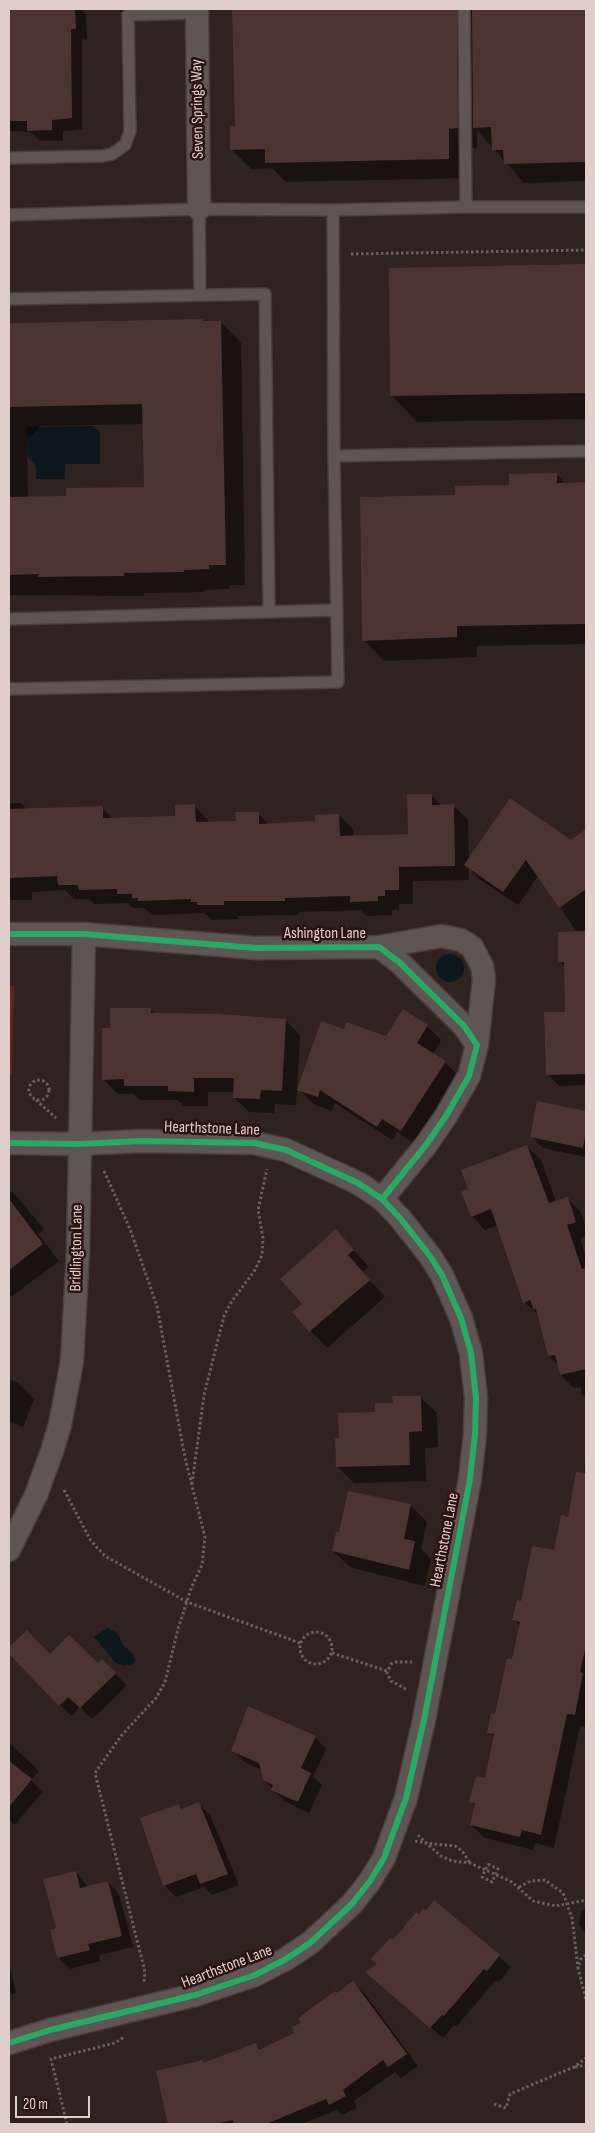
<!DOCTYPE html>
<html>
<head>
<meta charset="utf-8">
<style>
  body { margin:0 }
  #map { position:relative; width:595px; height:2133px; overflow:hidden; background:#2f221f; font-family:"Sofia Sans Condensed",sans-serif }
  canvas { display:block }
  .frame { position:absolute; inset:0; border:10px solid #e0cecb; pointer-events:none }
  .scale { position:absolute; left:15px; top:2096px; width:75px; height:22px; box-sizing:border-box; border:2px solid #e0cecb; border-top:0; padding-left:6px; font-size:15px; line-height:18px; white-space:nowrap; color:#e0cecb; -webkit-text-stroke:4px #2b130f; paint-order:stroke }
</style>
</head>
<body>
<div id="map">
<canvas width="595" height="2133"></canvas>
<div class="frame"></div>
<div class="scale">20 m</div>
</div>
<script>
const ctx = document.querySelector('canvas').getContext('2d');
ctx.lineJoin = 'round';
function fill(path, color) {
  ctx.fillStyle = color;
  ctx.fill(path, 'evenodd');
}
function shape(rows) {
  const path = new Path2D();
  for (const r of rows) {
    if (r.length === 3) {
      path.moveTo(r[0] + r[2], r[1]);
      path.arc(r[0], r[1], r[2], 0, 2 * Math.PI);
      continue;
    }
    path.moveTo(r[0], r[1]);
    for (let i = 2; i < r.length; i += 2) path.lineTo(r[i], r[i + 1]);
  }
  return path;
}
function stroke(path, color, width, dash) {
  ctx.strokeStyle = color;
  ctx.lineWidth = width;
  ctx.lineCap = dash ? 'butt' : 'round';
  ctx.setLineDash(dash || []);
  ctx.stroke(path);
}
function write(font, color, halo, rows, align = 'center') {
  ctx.font = font + ' "Sofia Sans Condensed",sans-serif';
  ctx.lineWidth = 5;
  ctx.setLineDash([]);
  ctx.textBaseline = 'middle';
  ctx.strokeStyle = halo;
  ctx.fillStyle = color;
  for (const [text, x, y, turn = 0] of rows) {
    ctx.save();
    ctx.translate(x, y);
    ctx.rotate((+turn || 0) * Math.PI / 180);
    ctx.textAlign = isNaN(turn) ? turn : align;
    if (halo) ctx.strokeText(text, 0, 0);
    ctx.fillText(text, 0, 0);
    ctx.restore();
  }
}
fill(shape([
  [9,986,14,986,12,1075,9,1075]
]), '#61251c');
fill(shape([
  [93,426,100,432,100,464,65,464,65,479,36,479,36,466,28,457,27,427],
  [450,968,14],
  [107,1628,117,1633,123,1645,133,1654,135,1660,133,1664,124,1666,116,1663,94,1637]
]), '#0c171e');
fill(shape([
  [9,9,81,9,86,14,87,40,82,39,82,129,63,131,63,141,40,141,30,132,9,131],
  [233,9,586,9,586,181,524,183,477,130,477,148,468,148,468,178,286,182,272,168,251,169,231,149,236,127],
  [586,266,586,419,417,422,392,396,390,269],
  [202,320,205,322,221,322,241,343,245,585,229,585,229,589,204,590,204,592,144,593,144,596,9,595,9,323],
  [143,424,145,488,68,497,28,497,27,440,40,426],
  [556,474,566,484,586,484,586,644,477,646,477,657,384,661,364,640,511,486],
  [431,795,442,806,454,806,468,820,469,860,571,841,586,830,586,1085,559,1086,548,1075,566,1013,565,968,560,962,577,932,538,876,518,905,479,879,469,868,469,880,413,881,413,904,399,904,399,910,392,910,392,915,366,916,361,910,299,912,299,915,238,916,238,919,213,920,204,913,154,915,144,908,133,908,128,903,94,904,89,899,74,899,65,890,32,892,32,900,9,900,9,803,21,803,27,810,102,808,113,819,176,817,195,806,210,823,237,822,258,813,269,825,317,823,339,815,353,830,354,837,409,836],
  [150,1009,155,1014,285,1020,300,1035,296,1105,275,1104,274,1113,249,1112,234,1097,234,1092,208,1092,208,1106,184,1106,178,1100,140,1100,134,1094,118,1094,103,1079,111,1029],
  [427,1026,441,1040,433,1054,445,1062,460,1077,416,1145,397,1132,392,1140,335,1103,332,1111,313,1104,299,1089,344,1031,387,1037],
  [538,1102,586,1112,586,1157,543,1148,531,1136],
  [527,1147,541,1160,556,1202,568,1199,581,1212,586,1228,586,1236,580,1238,586,1258,586,1398,581,1394,581,1387,574,1388,561,1375,558,1365,549,1356,539,1315,524,1302,498,1225,485,1230,472,1216,470,1190],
  [12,1191,44,1229,38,1234,59,1261,11,1297,9,1294,9,1194],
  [336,1231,369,1267,363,1272,385,1297,327,1348,294,1313,303,1304],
  [9,1379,18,1383,34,1399,23,1427,9,1421],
  [420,1397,437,1413,438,1447,425,1448,426,1481,354,1483,337,1466,340,1440,376,1413,394,1404],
  [586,1448,586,1727,580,1726,554,1848,535,1843,533,1850,485,1838,471,1825,476,1806,471,1802,485,1780,495,1738,488,1732,496,1715,513,1660,520,1626,514,1620,522,1602,555,1551,569,1518,582,1497],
  [410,1505,427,1522,421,1549,431,1559,425,1586,350,1567,333,1551],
  [27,1631,50,1655,98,1665,102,1661,127,1685,92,1719,80,1707,71,1716,9,1652,9,1649],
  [315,1737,326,1749,313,1777,322,1785,309,1813,284,1801,264,1780,262,1770,244,1762,233,1750],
  [9,1743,39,1771,31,1780,42,1792,15,1825,9,1819],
  [199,1804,210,1815,239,1885,212,1895,204,1887,176,1897,164,1885,179,1805,183,1809],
  [76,1872,88,1887,108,1882,119,1894,133,1947,99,1955,100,1961,70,1969,59,1958,57,1929],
  [434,1902,511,1967,499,1982,496,1980,456,2027,454,2025,443,2038,367,1972,378,1964,393,1941],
  [586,1908,586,1935,579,1924,581,1912],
  [9,1963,16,1993,9,1995],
  [353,1983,365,1994,418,2066,401,2078,395,2072,354,2101,357,2108,342,2115,336,2110,302,2124,169,2124,157,2072,202,2061,205,2064,256,2045,262,2050,296,2033,302,2023]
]), '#0007');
fill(shape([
  [9,9,75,9,76,29,71,29,72,118,52,120,52,130,27,131,27,121,9,121],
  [232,9,457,9,458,128,449,129,449,159,265,163,265,149,230,150,230,126,235,126],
  [472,9,586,9,586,162,504,164,503,150,492,150,491,127,473,128],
  [586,264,586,393,390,396,389,268],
  [203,319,203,321,221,321,226,565,209,565,209,569,184,570,184,572,124,573,124,576,38,577,38,574,9,575,9,497,66,496,66,488,144,487,142,404,9,407,9,323],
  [557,473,557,483,586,482,586,624,457,626,457,637,362,641,360,497,455,495,455,486,509,485,509,474],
  [407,794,432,794,432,805,454,804,455,866,399,867,399,890,385,890,385,896,378,896,378,901,350,902,350,896,285,898,285,901,224,901,224,905,197,905,197,902,191,902,191,899,138,901,138,898,132,898,132,894,117,894,117,889,79,890,78,885,58,885,57,876,9,878,9,809,103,806,103,818,175,816,175,805,195,804,196,822,236,821,235,812,259,812,259,824,315,821,315,815,339,814,340,836,408,834],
  [510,798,571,840,586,829,586,889,559,908,526,860,503,892,464,865],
  [586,931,586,1074,546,1075,544,1012,565,1012,564,962,558,962,558,932],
  [110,1008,151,1008,151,1013,218,1014,286,1019,282,1091,261,1090,260,1099,233,1098,234,1078,194,1078,194,1092,168,1091,168,1086,124,1086,124,1079,102,1080,102,1028,110,1028],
  [403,1009,428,1025,417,1043,446,1061,401,1131,382,1119,377,1127,320,1090,318,1097,297,1090,321,1021,344,1029,346,1022,386,1036],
  [537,1101,586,1111,586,1131,583,1148,530,1137],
  [527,1145,549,1203,568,1197,576,1222,567,1225,582,1269,586,1268,586,1369,560,1375,555,1355,548,1356,536,1309,534,1310,530,1300,523,1303,491,1209,471,1217,461,1192,468,1189,461,1170],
  [9,1199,43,1244,9,1270],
  [336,1229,354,1250,348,1255,370,1280,309,1332,292,1312,302,1304,280,1279],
  [392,1396,421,1396,422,1431,409,1432,410,1465,336,1467,335,1438,339,1438,338,1413,375,1412,375,1403,393,1403],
  [576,1472,586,1473,586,1645,580,1672,583,1673,575,1715,567,1714,541,1835,522,1830,520,1837,470,1825,475,1803,469,1802,476,1776,485,1778,494,1734,487,1733,491,1713,495,1714,507,1658,512,1659,520,1622,512,1620,517,1600,521,1601,532,1546,554,1550,561,1515,568,1517],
  [348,1491,411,1504,404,1539,415,1541,409,1570,332,1551,336,1532,339,1532],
  [27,1630,50,1654,69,1635,98,1663,102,1659,116,1673,80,1708,68,1697,59,1706,9,1654,9,1647],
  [248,1706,316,1736,301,1768,311,1773,298,1802,271,1790,273,1785,263,1780,259,1763,231,1751],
  [9,1761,32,1779,9,1807],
  [199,1802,228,1874,200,1884,196,1874,163,1886,140,1818,179,1804,181,1809],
  [76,1871,80,1888,108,1881,122,1936,88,1944,90,1950,57,1958,50,1930,56,1928,43,1879],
  [434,1900,500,1955,487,1971,484,1969,444,2016,442,2015,430,2028,365,1972,377,1964,371,1959,390,1938,393,1940,416,1912,419,1914,423,1908,426,1910],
  [353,1981,407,2054,388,2067,383,2060,343,2090,346,2096,329,2105,326,2099,266,2124,234,2124,233,2120,216,2124,168,2124,156,2071,203,2060,203,2063,256,2043,259,2050,294,2033,292,2027,300,2023,298,2018,335,1991,337,1993]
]), '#4c3531');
const service = shape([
  [9,158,103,156,112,154,125,145,130,131,128,15,197,13],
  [466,207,586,207],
  [199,209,200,295],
  [9,215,199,209,333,210,466,207,464,9],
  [9,299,265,294,269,611],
  [334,456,586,451],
  [9,619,337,610],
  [9,689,338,682,334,456,333,210]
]);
const minor = shape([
  [197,9,199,209],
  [9,934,84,934,256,948,379,947,399,962,464,1026,477,1045,469,1076,446,1116,426,1145,382,1199],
  [379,947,441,936,461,940,472,947,482,966,484,979,477,1045],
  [9,1143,79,1144,142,1141,254,1143,286,1150,358,1183,382,1199,400,1218,430,1256,442,1275,461,1318,471,1353,476,1398,475,1434,470,1479,424,1720,406,1798,384,1858,370,1881,352,1904,310,1943,286,1959,255,1975,195,1995,50,2030,9,2043],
  [9,1550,36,1495,52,1451,60,1425,72,1361,78,1251,84,934]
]);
stroke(service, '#4a3e3d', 14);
stroke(minor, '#4a3e3d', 25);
stroke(shape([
  [351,254,586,250],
  [39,1090,10],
  [36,1100,56,1118],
  [104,1171,130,1229,157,1306,185,1458,205,1537,202,1565,192,1586,178,1629,165,1682,156,1698,121,1736,95,1773,145,1972,144,1982],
  [192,1484,204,1395,224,1316,232,1301,255,1270,262,1255,263,1238,258,1210,267,1169],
  [64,1490,91,1541,105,1556,187,1602,300,1643],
  [316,1648,16],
  [332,1653,387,1671],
  [406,1689,391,1681,387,1673,391,1664,396,1662,412,1662],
  [418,1835,426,1843,455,1846,462,1851,470,1863],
  [415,1841,426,1843,441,1856,452,1861,470,1863,512,1882,533,1901,556,1906,586,1900],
  [488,1864,498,1869,492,1882,482,1877,488,1864],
  [519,1887,531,1881,545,1880,563,1893,572,1918,578,1968],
  [586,1955,581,1959,578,1968,586,2000],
  [575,2067,586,2065],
  [494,2104,506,2108,510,2094,574,2067,586,2058],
  [67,2124,51,2059,115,2043,124,2037]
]), '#6a605e', 3, [2.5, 2.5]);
stroke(service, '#5f5553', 11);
stroke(minor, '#5f5553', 22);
stroke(shape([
  [9,934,84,934,256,948,379,947,399,962,464,1026,477,1045,469,1076,446,1116,426,1145,382,1199],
  [9,1143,79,1144,142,1141,254,1143,286,1150,358,1183,382,1199,400,1218,430,1256,442,1275,461,1318,471,1353,476,1398,475,1434,470,1479,424,1720,406,1798,384,1858,370,1881,352,1904,310,1943,286,1959,255,1975,195,1995,50,2030,9,2043]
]), '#26ab63', 6);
write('16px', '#e0cecb', '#2b130f', [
  ["Seven Springs Way",198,109,-91],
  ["Ashington Lane",325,934],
  ["Hearthstone Lane",212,1129,2],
  ["Bridlington Lane",77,1248,-89],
  ["Hearthstone Lane",445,1540,-79],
  ["Hearthstone Lane",227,1967,-21]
]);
</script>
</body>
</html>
